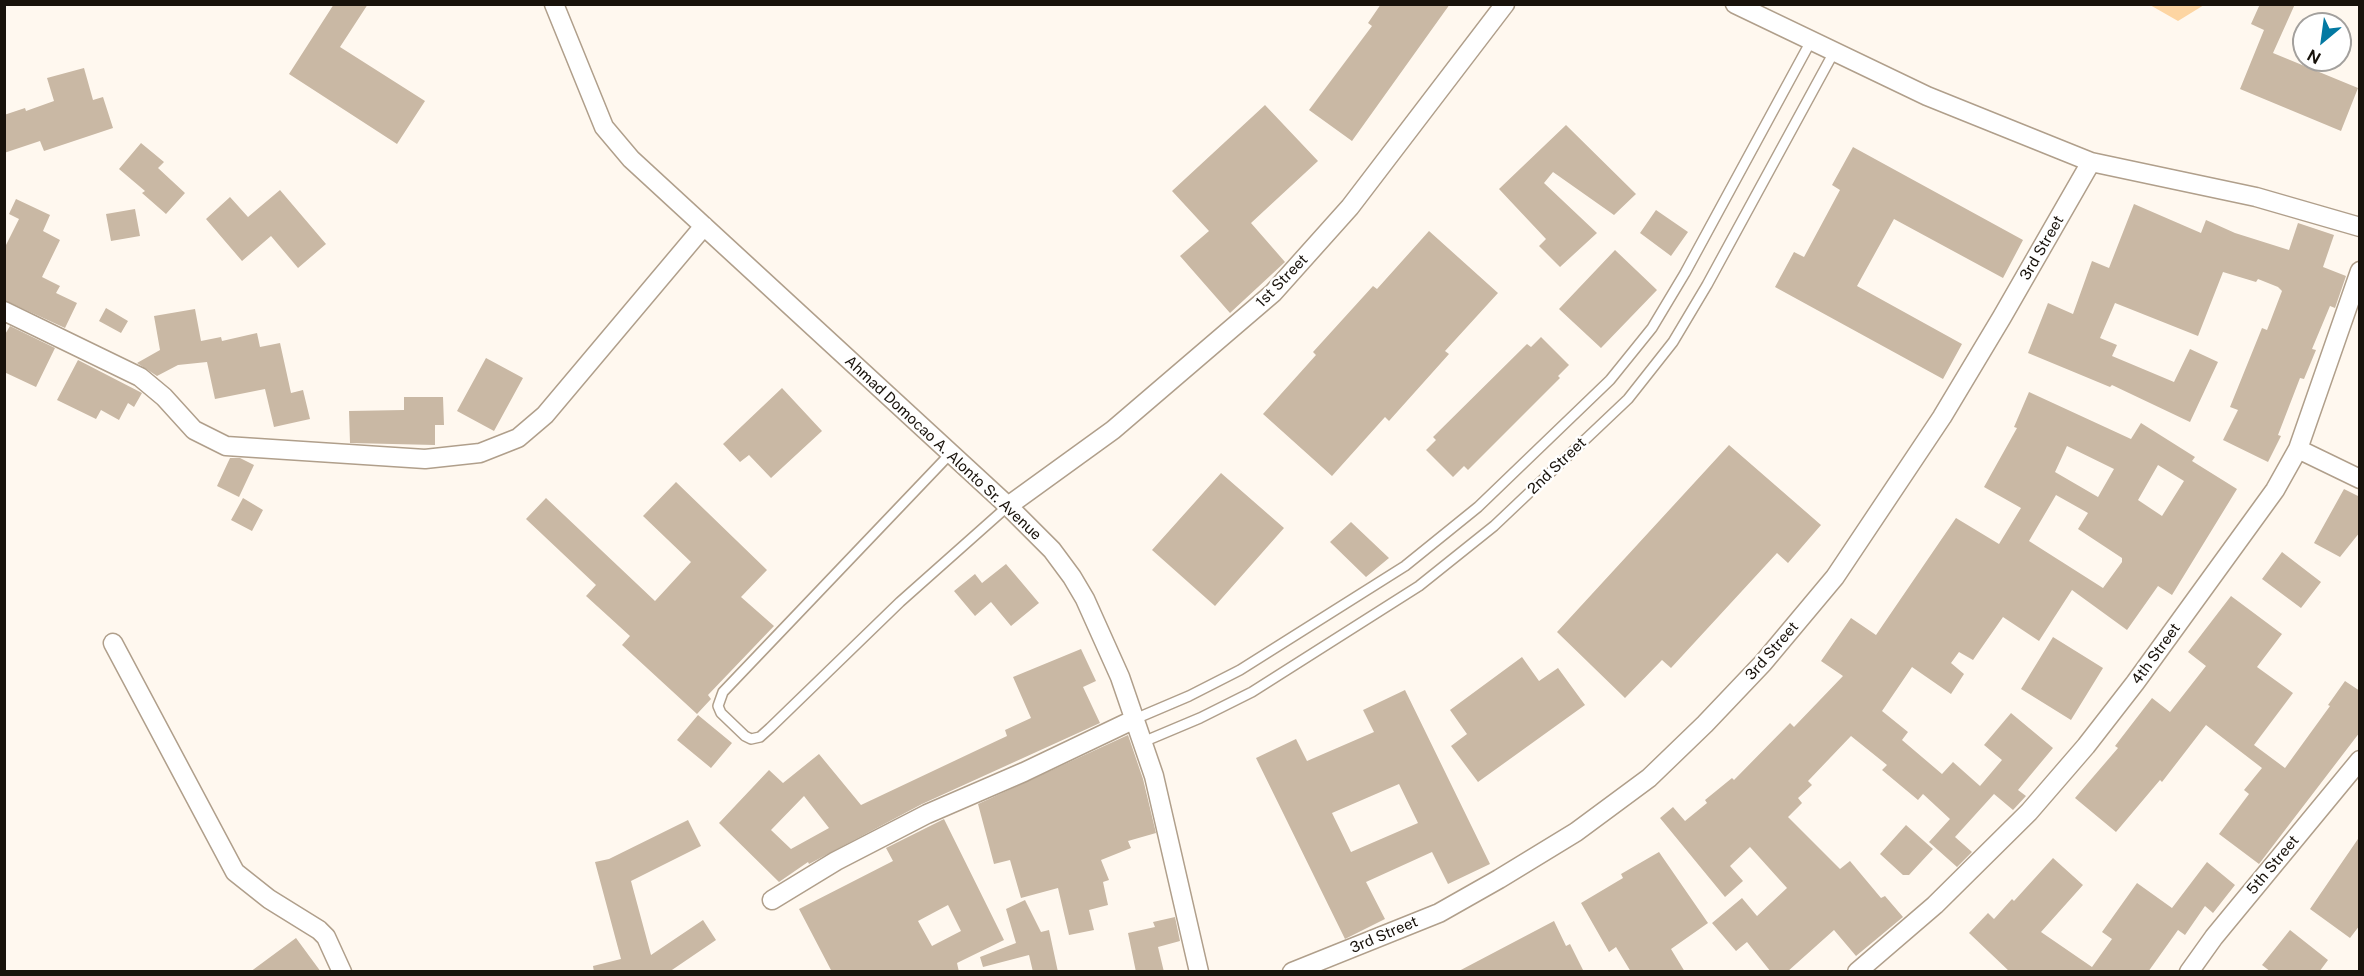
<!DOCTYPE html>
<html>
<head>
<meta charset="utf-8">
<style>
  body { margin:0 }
  #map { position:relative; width:2364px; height:976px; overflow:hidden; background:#fff8ef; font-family:"Public Sans",sans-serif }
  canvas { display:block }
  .frame { position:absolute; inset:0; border:6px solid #18120b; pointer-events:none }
  .north { position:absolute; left:2292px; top:12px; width:60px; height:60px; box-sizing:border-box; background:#fff; border:2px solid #a3a09d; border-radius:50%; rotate:209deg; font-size:16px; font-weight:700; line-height:24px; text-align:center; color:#18120b }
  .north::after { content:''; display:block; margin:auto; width:21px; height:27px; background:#0379a2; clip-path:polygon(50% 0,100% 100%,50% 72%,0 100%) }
</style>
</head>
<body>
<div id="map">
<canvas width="2364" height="976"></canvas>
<div class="frame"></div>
<div class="north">N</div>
</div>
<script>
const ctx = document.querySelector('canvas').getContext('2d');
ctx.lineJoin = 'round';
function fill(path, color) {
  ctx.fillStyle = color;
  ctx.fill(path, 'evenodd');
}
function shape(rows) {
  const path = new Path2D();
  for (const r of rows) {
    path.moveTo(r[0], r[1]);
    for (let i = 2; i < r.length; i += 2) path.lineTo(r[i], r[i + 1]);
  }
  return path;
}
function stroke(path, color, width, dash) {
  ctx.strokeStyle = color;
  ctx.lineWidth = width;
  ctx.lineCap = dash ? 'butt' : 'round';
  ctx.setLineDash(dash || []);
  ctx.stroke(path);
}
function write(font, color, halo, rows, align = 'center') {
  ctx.font = font + ' "Public Sans",sans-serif';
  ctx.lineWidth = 5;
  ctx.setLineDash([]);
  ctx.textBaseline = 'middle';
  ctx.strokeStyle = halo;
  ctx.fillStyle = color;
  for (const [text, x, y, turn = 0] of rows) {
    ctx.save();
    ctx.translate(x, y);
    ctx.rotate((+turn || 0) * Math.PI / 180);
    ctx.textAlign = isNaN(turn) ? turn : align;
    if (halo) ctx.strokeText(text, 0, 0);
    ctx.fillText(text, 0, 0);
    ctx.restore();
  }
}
fill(shape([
  [2150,5,2204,5,2178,21]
]), '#fdd5a2');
fill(shape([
  [334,4,368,4,340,47,425,101,397,144,289,74],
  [1381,4,1450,4,1352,141,1309,110,1372,26,1368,23],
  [2260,4,2295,4,2273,53,2358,88,2341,131,2240,89,2264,30,2251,24],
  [84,68,93,100,103,97,113,128,44,151,40,141,4,153,4,115,25,108,26,111,54,101,47,78],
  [1265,105,1318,161,1251,223,1285,262,1230,313,1180,256,1209,231,1172,191],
  [1566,125,1636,194,1614,215,1553,172,1544,183,1597,233,1560,267,1539,246,1546,239,1499,189],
  [141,143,164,162,158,168,185,193,166,214,142,193,145,191,119,169],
  [1853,147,2023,240,2003,278,1894,219,1857,286,1962,344,1943,379,1775,287,1794,252,1804,257,1840,190,1832,185],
  [280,190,326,244,298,268,271,236,242,261,206,219,230,197,248,217],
  [16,199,50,215,43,231,60,240,42,277,60,286,56,293,77,303,65,328,4,300,4,249,19,219,9,214],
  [2134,204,2201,233,2206,220,2235,233,2289,250,2298,223,2334,235,2323,267,2346,276,2335,308,2330,306,2312,349,2316,350,2304,379,2300,378,2278,435,2281,436,2268,462,2223,440,2238,410,2230,407,2262,328,2267,330,2282,291,2278,287,2258,279,2256,282,2223,272,2198,336,2115,303,2100,338,2117,345,2112,356,2174,382,2190,349,2218,362,2190,422,2112,385,2110,387,2028,353,2048,303,2073,314,2092,261,2109,268],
  [135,209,140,236,111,241,106,214],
  [1656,210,1688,232,1671,256,1640,233],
  [1429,231,1498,293,1445,351,1449,354,1389,421,1385,417,1332,476,1263,414,1316,355,1313,352,1373,286,1377,289],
  [1615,250,1657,290,1601,348,1559,309],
  [106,308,128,321,121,333,99,321],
  [195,309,201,341,221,337,222,341,257,333,260,347,280,343,291,393,303,390,310,419,274,427,265,389,215,399,207,362,178,365,157,376,137,363,160,350,154,316],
  [10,326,55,348,36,387,4,372,4,336],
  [1541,337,1569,365,1558,376,1560,378,1468,470,1464,466,1453,477,1426,450,1436,440,1433,437,1527,344,1531,347],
  [486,358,523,378,494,431,457,411],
  [78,360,142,393,134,407,128,403,119,420,101,410,96,419,57,400],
  [782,388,822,431,771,478,749,455,740,462,723,444],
  [2029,392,2131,439,2141,423,2195,457,2192,461,2237,489,2172,595,2158,586,2127,630,2072,590,2039,641,2003,617,1973,660,1959,652,1951,663,1964,674,1951,694,1912,667,1882,711,1908,732,1902,740,1942,774,1953,762,1980,786,2002,760,1984,745,2011,713,2053,748,2018,790,2026,796,2013,810,1994,794,1955,837,1972,852,1957,867,1929,842,1950,819,1923,794,1918,800,1882,770,1887,765,1851,736,1808,781,1812,785,1798,798,1802,803,1788,817,1840,869,1850,861,1881,898,1885,896,1903,917,1856,956,1834,930,1787,972,1771,972,1747,942,1736,951,1712,923,1742,898,1757,916,1787,888,1750,847,1730,866,1743,881,1725,897,1660,818,1673,807,1685,821,1707,803,1705,800,1732,778,1734,780,1790,723,1794,727,1843,676,1821,661,1851,618,1876,635,1956,518,1999,544,2021,508,1984,487,2017,428,2014,427],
  [2067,446,2114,469,2098,497,2055,472],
  [2158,465,2184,481,2162,516,2138,500],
  [2056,495,2088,513,2078,529,2122,558,2122,562,2103,588,2029,541],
  [404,397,443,397,444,425,435,425,435,445,350,443,349,411,404,410],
  [1729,445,1821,525,1788,563,1777,553,1671,668,1662,660,1625,698,1557,632],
  [230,458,240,458,254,465,239,497,217,486],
  [1221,473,1284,528,1215,606,1152,550],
  [676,482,767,570,741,597,774,626,708,695,711,699,697,714,622,645,630,636,586,596,596,585,526,519,546,498,655,601,691,562,643,516],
  [2344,489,2360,497,2360,532,2340,557,2314,543],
  [243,498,263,510,252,531,231,520],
  [1351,522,1389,558,1366,577,1330,542],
  [2282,552,2321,582,2301,608,2262,579],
  [1006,564,1039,603,1011,626,991,602,975,616,954,591,975,574,982,583],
  [2231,596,2282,634,2257,667,2293,693,2254,745,2285,768,2330,706,2328,705,2345,681,2360,691,2360,732,2259,864,2219,834,2249,794,2244,790,2262,768,2206,725,2162,782,2160,780,2116,832,2075,798,2118,748,2115,746,2152,698,2170,712,2206,666,2188,652],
  [2053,637,2103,668,2071,720,2021,689],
  [1081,649,1096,681,1083,687,1100,723,922,804,809,864,808,862,779,882,719,823,769,770,783,783,819,754,861,805,1007,736,1005,730,1031,718,1013,677],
  [804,796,829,828,791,849,771,830],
  [1522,657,1539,681,1558,668,1585,705,1478,782,1451,746,1467,734,1450,710],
  [1405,690,1490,864,1448,884,1432,852,1366,882,1385,919,1345,939,1256,758,1296,739,1307,761,1374,732,1363,710],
  [1399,784,1418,823,1351,852,1332,813],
  [698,715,732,743,711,768,677,740],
  [1128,735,1143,779,1156,833,1128,841,1131,848,1101,860,1109,880,1103,882,1108,905,1089,910,1094,930,1069,935,1058,888,1021,898,1010,860,994,864,978,804],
  [944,819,1004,940,957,963,959,972,832,972,799,909,893,861,886,848],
  [948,905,961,931,932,946,918,921],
  [688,820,701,846,631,881,651,955,703,920,716,940,669,972,594,972,593,966,621,959,595,862,609,859],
  [1906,825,1933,849,1909,875,1903,875,1880,854],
  [2360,836,2360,925,2350,938,2310,909],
  [1659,852,1708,923,1671,949,1685,972,1631,972,1616,947,1609,952,1581,903,1623,878,1621,874],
  [2053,858,2083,885,2041,932,2092,967,2112,939,2102,932,2137,883,2172,908,2207,862,2235,885,2213,913,2205,906,2185,935,2178,930,2148,972,2010,972,1969,933,1988,913,1994,919,2012,899,2014,901],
  [1025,900,1041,932,1049,930,1058,972,1033,972,1029,955,983,967,980,957,1016,943,1006,909],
  [1175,917,1180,941,1158,947,1164,972,1136,972,1128,933,1155,927,1153,922],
  [1554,921,1566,946,1570,944,1584,972,1457,972],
  [2290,930,2328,960,2319,972,2271,972,2262,965],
  [296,938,321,972,250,972]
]), '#c9b8a4');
const service = shape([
  [951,453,723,692,718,706,721,713,745,736,751,739,760,737,770,728,900,602,1008,506],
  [1135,719,1189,696,1240,670,1405,566,1478,507,1610,380,1652,328,1685,273,1811,41],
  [1143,742,1200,718,1252,692,1419,586,1494,526,1628,399,1673,342,1707,285,1834,52]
]);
const minor = shape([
  [554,4,604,127,631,159,1008,506,1052,550,1072,577,1085,599,1120,677,1154,776,1199,972],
  [1735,4,1927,96,2091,162,2256,197,2360,227],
  [4,311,140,377,164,397,194,430,226,446,425,459,480,453,518,438,545,415,704,226],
  [2298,449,2360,479],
  [1008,506,1113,430,1273,293,1350,207,1505,4],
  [113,643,235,872,269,899,319,930,326,937,342,972],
  [772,900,836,861,927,814,1024,772,1135,719],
  [1292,972,1439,913,1499,879,1576,832,1649,778,1705,724,1763,663,1835,577,1942,417,2002,317,2091,162],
  [1857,972,1935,905,2029,812,2086,746,2135,683,2275,490,2298,449,2360,271],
  [2189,972,2214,937,2360,760]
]);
stroke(service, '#b09f8b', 12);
stroke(minor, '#b09f8b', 21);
stroke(service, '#fff', 9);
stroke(minor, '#fff', 18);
write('15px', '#18120b', '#fff', [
  ["3rd Street",2042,248,-60],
  ["1st Street",1282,281,-46],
  ["Ahmad Domocao A. Alonto Sr. Avenue",943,448,43],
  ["2nd Street",1557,466,-44],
  ["3rd Street",1772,651,-49],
  ["4th Street",2156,654,-54],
  ["5th Street",2273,865,-50],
  ["3rd Street",1384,935,-23]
]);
</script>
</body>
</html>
